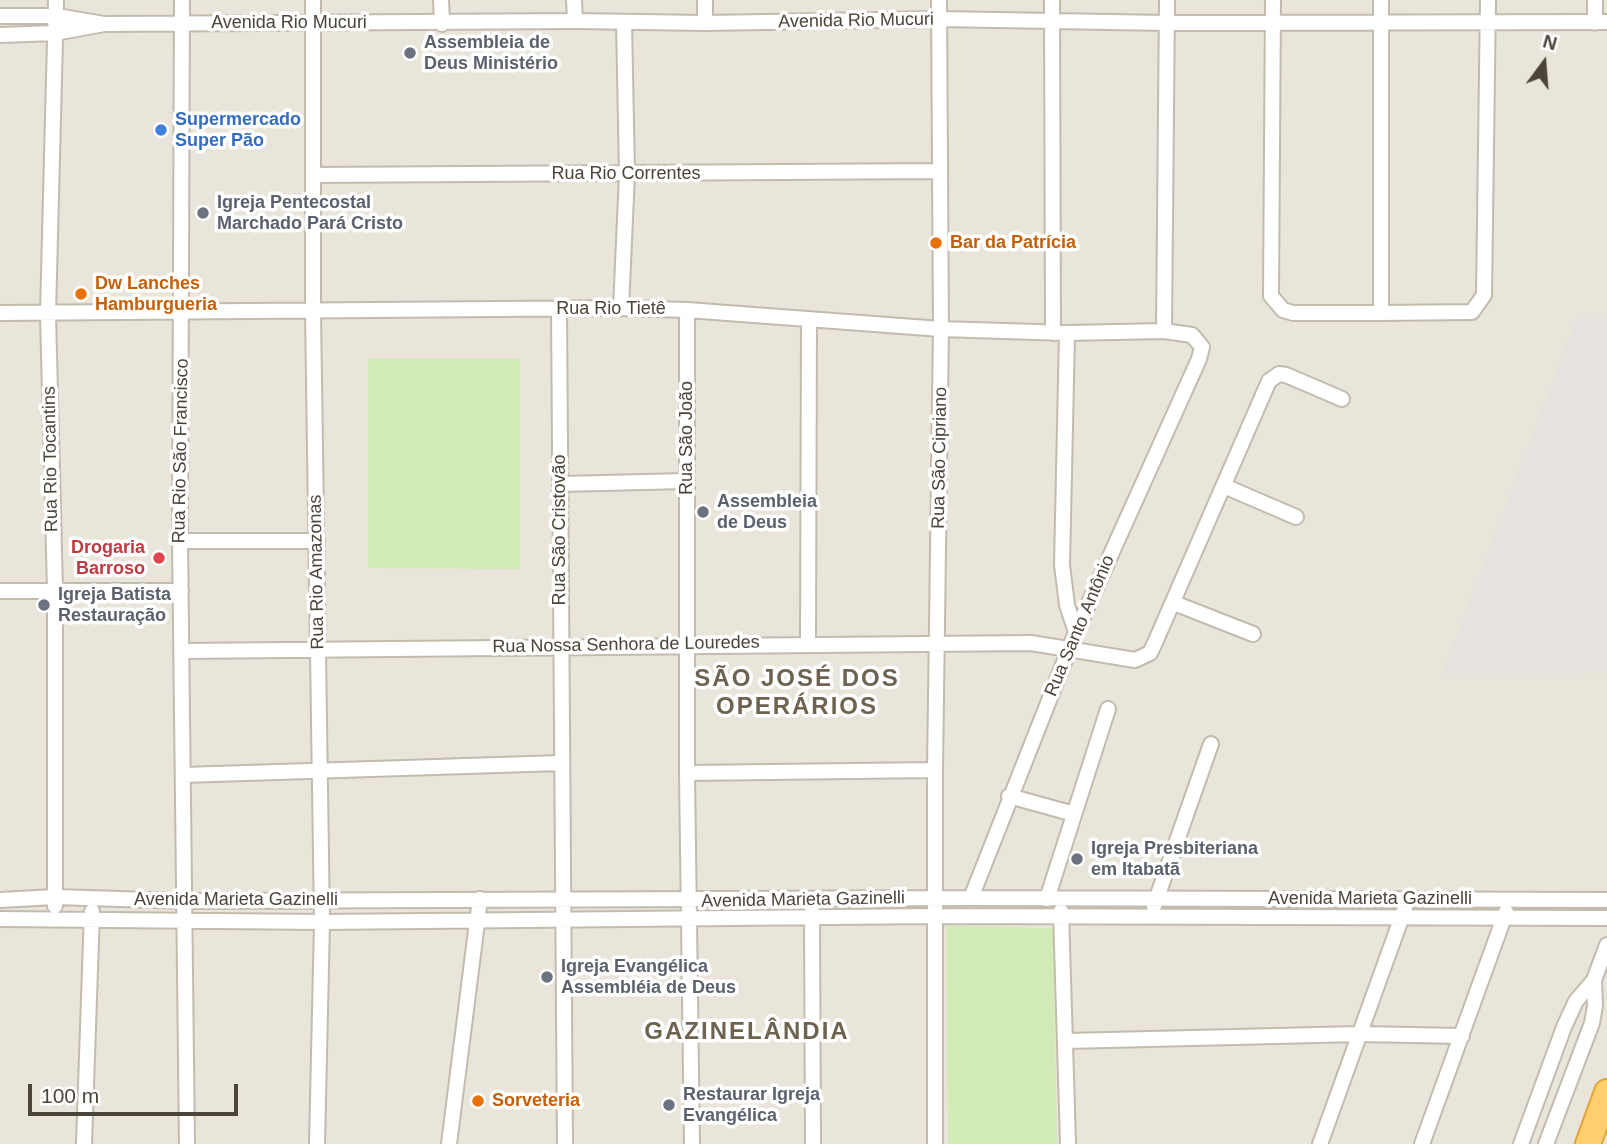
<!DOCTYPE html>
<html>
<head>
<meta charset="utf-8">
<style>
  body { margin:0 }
  #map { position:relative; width:1607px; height:1144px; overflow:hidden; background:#f6f3ec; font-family:Helvetica,sans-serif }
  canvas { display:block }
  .north { position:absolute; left:1509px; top:28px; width:70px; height:70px; -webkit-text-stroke:5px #fff; paint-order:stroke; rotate:16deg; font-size:19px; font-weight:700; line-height:28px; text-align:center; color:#4b4439 }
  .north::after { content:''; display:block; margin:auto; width:24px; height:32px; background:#4b4439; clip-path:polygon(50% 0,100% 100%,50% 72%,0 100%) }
  .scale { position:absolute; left:28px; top:1084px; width:210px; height:32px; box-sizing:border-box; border:4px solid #4b4439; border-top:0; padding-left:9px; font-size:21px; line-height:24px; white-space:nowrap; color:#4b4439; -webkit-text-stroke:5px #fff; paint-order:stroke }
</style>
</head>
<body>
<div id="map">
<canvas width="1607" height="1144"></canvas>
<div class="north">N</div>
<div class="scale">100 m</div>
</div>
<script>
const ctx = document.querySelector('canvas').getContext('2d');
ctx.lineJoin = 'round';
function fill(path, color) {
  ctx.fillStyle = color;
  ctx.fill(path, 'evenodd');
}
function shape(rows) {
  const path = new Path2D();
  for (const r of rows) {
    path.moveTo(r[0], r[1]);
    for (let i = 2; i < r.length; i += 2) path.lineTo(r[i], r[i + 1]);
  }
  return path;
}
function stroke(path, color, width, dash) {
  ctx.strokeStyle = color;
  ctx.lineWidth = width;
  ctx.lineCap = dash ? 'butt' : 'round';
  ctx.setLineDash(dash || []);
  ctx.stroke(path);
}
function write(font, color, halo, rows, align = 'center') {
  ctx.font = font + ' Helvetica,sans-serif';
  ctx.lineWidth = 7;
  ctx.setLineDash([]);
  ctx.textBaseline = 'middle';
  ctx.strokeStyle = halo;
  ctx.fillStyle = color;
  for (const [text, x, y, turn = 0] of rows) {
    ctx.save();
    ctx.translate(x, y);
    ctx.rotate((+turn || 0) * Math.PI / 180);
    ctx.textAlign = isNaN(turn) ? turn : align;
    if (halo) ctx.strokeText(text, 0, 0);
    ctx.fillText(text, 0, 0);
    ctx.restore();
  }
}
fill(shape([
  [0,0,1607,0,1607,1144,0,1144]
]), '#eae5da');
fill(shape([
  [1578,314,1607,314,1607,673,1442,674]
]), '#e6e2dd');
fill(shape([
  [368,359,520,359,520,569,368,568],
  [946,926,1053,928,1057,1144,948,1144]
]), '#d2eab5');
const street = shape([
  [182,0,180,541,187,1144],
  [313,0,313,313,322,922,317,1144],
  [441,0,442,24],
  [574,0,575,21],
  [705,0,705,23],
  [1052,0,1053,333],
  [1273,0,1271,296,1283,310,1293,313,1381,313,1472,312,1484,295,1488,0],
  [1381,0,1381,313],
  [1595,0,1595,23],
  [0,16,57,16,104,24,55,33,0,35],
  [104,24,575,21,705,23,939,19,1167,23,1607,22],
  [313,175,939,171],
  [559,308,565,1144],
  [621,308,627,174,624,22],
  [687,310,687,773,692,1144],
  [0,313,621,308,687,310,941,329,1067,333,1164,331,1192,335,1202,347,1199,359,1076,632,971,898],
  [1164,331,1167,0],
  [1067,333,1062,565,1067,605,1076,632],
  [560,484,686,481],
  [1224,486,1296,517],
  [180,541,317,541],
  [0,591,181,591],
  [1174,603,1253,634],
  [808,643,809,321],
  [182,651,1031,643,1135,660,1150,653,1154,645,1269,381,1279,374,1286,375,1342,399],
  [687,773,935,770],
  [183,775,561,763],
  [1009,796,1074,814],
  [1047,899,1108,709],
  [0,900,55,897,184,901,971,898,1607,900],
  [55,906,55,590,48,314,56,0],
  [1154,906,1211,744],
  [812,911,813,1144],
  [1061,911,1068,1144],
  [0,919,322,922,935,916,1607,918],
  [1066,1041,1360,1034,1462,1036],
  [84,1144,92,911],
  [449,1144,480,899],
  [935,1144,935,770,941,329,939,0],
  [1320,1144,1405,908],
  [1422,1144,1506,912],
  [1521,1144,1564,1027,1576,1001,1594,980,1607,945],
  [1546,1144,1592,1023,1595,1006,1594,980]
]);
const highway = shape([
  [1588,1144,1607,1092]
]);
stroke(street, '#c2bbae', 18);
stroke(highway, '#e0a43c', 28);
stroke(street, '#fff', 14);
stroke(highway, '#ffcf6e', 24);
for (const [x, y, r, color] of [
  [410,53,7,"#6b7280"],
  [161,130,7,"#3f7fe0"],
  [203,213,7,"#6b7280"],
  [936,243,7,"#e8710a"],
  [81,294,7,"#e8710a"],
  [703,512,7,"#6b7280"],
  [159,558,7,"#e0444e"],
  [44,605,7,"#6b7280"],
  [1077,859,7,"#6b7280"],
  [547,977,7,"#6b7280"],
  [478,1101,7,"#e8710a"],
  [669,1105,7,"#6b7280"]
]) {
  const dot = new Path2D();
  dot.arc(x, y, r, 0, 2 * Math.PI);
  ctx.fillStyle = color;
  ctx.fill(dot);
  stroke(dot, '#fff', 2.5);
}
write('18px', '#4b4439', '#fff', [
  ["Avenida Rio Mucuri",856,21,-1],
  ["Avenida Rio Mucuri",289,23],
  ["Rua Rio Correntes",626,174],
  ["Rua Rio Tietê",611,309],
  ["Rua São João",687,438,-90],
  ["Rua Rio São Francisco",181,451,-89],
  ["Rua São Cipriano",940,458,-89],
  ["Rua Rio Tocantins",51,459,-91],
  ["Rua São Cristovão",560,530,-90],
  ["Rua Rio Amazonas",317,572,-91],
  ["Rua Santo Antônio",1080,626,-67],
  ["Rua Nossa Senhora de Louredes",626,645,-1],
  ["Avenida Marieta Gazinelli",1370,899],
  ["Avenida Marieta Gazinelli",236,900],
  ["Avenida Marieta Gazinelli",803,900,-1]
]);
write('bold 18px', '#5b616d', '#fff', [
  ["Assembleia de",424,43],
  ["Deus Ministério",424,64],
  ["Igreja Pentecostal",217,203],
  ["Marchado Pará Cristo",217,224],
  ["Assembleia",717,502],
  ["de Deus",717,523],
  ["Igreja Batista",58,595],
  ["Restauração",58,616],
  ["Igreja Presbiteriana",1091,849],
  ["em Itabatã",1091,870],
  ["Igreja Evangélica",561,967],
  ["Assembléia de Deus",561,988],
  ["Restaurar Igreja",683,1095],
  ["Evangélica",683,1116]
], 'left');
write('bold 18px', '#366cbe', '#fff', [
  ["Supermercado",175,120],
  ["Super Pão",175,141]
], 'left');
write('bold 18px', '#c56008', '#fff', [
  ["Bar da Patrícia",950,243],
  ["Dw Lanches",95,284],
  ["Hamburgueria",95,305],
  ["Sorveteria",492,1101]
], 'left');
write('bold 18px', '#be3a42', '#fff', [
  ["Drogaria",145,548],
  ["Barroso",145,569]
], 'right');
ctx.letterSpacing = '2px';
write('bold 24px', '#6e6250', '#fff', [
  ["SÃO JOSÉ DOS",797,679],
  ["OPERÁRIOS",797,707],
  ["GAZINELÂNDIA",747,1032]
]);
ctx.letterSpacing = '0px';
</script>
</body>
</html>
